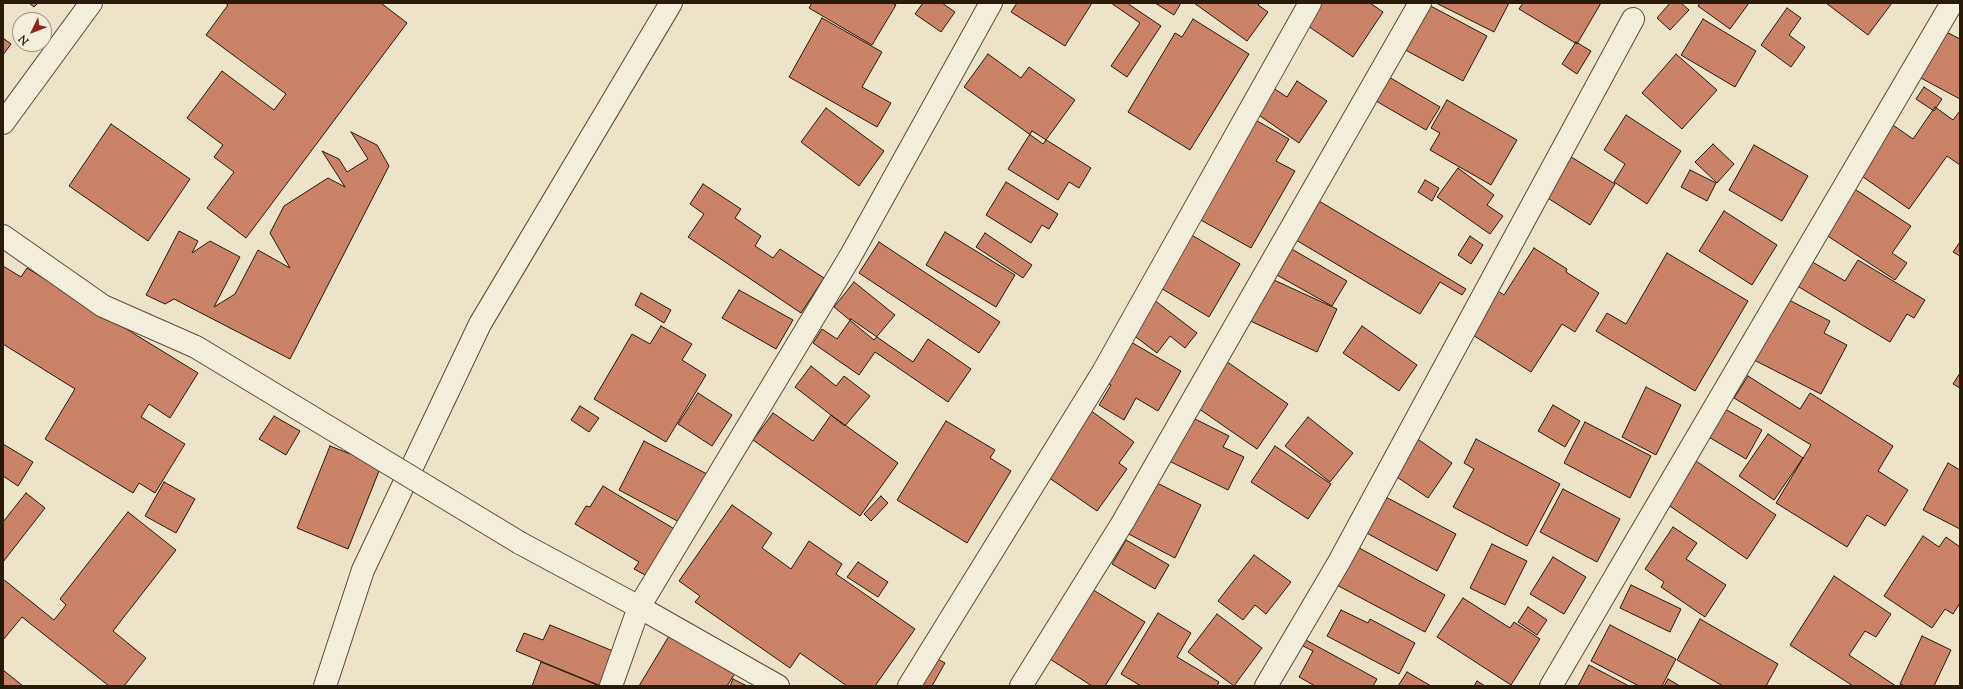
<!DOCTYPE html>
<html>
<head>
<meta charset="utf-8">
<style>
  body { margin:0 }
  #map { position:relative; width:1963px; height:689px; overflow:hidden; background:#ede3c9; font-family:"Sorts Mill Goudy",serif }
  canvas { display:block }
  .frame { position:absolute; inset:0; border:4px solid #291a09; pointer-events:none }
  .north { position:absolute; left:12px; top:12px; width:40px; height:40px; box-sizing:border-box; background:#f3eddc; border:1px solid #a29988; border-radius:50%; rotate:227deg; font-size:11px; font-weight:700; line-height:16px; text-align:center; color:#291a09 }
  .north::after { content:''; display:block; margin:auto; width:14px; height:18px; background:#8f2418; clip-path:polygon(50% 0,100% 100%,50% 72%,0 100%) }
</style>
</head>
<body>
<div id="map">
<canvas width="1963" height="689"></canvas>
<div class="frame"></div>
<div class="north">N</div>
</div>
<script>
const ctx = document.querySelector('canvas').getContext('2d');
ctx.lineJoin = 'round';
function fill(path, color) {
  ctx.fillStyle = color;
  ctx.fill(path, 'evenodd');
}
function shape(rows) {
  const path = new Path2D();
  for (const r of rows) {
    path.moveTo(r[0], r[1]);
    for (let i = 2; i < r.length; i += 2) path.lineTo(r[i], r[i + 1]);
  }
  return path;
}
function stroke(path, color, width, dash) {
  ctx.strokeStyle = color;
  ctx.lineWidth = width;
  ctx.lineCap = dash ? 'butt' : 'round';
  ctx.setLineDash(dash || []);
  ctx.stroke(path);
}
const building = shape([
  [29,3,38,3,34,7,29,3],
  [225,3,381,3,407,23,246,238,207,208,234,172,214,157,223,145,187,118,222,71,274,110,286,94,206,35,228,5,225,3],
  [812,3,892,3,896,5,872,45,809,8,812,3],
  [923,3,942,3,955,12,941,32,915,14,923,3],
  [1017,3,1092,3,1065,46,1011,12,1017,3],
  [1111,3,1127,3,1161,26,1127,77,1111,66,1140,23,1111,3],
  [1155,3,1181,3,1174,15,1155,3],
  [1194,3,1260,3,1258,5,1268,12,1247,41,1194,3],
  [1304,3,1370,3,1383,12,1353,57,1295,17,1304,3],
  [1425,3,1487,36,1463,81,1398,46,1425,3],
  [1436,3,1509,3,1494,32,1436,3],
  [1523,3,1601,3,1577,44,1519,9,1523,3],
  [1670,3,1681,3,1689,10,1670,30,1657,18,1670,3],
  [1700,3,1749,3,1730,29,1698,6,1700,3],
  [1826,3,1892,3,1868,35,1826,3],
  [1787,8,1801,18,1789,35,1805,47,1791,67,1761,45,1787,8],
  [822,18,882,52,862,87,891,103,877,127,789,77,822,18],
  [1193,19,1249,54,1190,150,1128,112,1175,33,1182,37,1193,19],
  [1703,19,1756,51,1735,87,1681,55,1703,19],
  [1931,24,1960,39,1960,99,1906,70,1931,24],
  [3,38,11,44,3,55,3,38],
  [1576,42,1591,51,1577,74,1562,64,1576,42],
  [988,54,1021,78,1029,67,1075,100,1043,144,964,87,988,54],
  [1676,54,1717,90,1682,129,1642,93,1676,54],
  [1377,70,1440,107,1426,130,1364,94,1377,70],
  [1297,81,1327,101,1299,143,1253,111,1270,86,1287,97,1297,81],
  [1924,87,1942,99,1934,111,1916,99,1924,87],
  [1447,100,1517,140,1491,185,1430,150,1440,133,1431,128,1447,100],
  [1935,107,1953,120,1960,111,1960,165,1947,156,1909,209,1856,172,1890,123,1913,139,1935,107],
  [826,108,884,151,859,186,801,142,826,108],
  [1626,115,1681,151,1647,204,1614,182,1625,164,1604,150,1626,115],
  [1250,117,1289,139,1276,161,1295,171,1251,248,1190,214,1250,117],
  [111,124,190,179,148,241,69,186,111,124],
  [1032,131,1091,168,1079,188,1069,182,1058,200,1008,169,1032,131],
  [351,132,377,145,389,166,290,359,174,299,165,304,146,295,179,231,198,241,192,253,210,241,240,257,214,307,235,294,258,250,290,268,270,233,284,206,328,178,345,187,322,151,339,159,347,172,368,159,351,132],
  [1713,144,1734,164,1717,183,1695,162,1713,144],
  [1754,145,1808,176,1782,221,1729,190,1754,145],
  [1568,155,1615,184,1590,225,1543,195,1568,155],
  [1458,168,1494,195,1487,205,1503,216,1490,234,1437,197,1458,168],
  [1690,170,1716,183,1707,201,1681,187,1690,170],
  [1425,180,1439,188,1432,201,1418,192,1425,180],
  [1006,182,1058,214,1049,229,1042,225,1031,243,986,215,1006,182],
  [703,184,741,209,735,218,761,236,755,246,773,258,780,249,824,278,801,313,688,237,704,214,690,204,703,184],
  [1850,186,1911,226,1892,253,1907,263,1895,280,1820,231,1850,186],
  [1309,195,1466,289,1462,295,1440,282,1420,314,1286,234,1309,195],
  [1724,211,1777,245,1752,285,1699,251,1724,211],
  [1185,231,1240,264,1209,317,1154,284,1185,231],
  [945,232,1015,275,996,307,926,265,945,232],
  [985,233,1032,265,1023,278,976,247,985,233],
  [1470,236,1483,245,1471,264,1458,255,1470,236],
  [879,242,1000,322,979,353,859,273,879,242],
  [1960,242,1960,256,1953,252,1960,242],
  [1283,244,1347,281,1332,306,1268,270,1283,244],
  [1534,248,1567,269,1566,272,1599,293,1575,332,1562,324,1531,372,1468,332,1495,289,1504,295,1534,248],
  [1667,253,1748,301,1695,391,1596,331,1607,313,1626,324,1667,253],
  [1809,260,1845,281,1858,260,1925,300,1914,318,1907,314,1890,342,1794,284,1809,260],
  [3,266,21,277,27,268,198,373,170,418,149,404,141,417,185,444,155,493,139,483,133,493,45,439,75,389,3,344,3,266],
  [1263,275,1337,309,1317,352,1244,318,1263,275],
  [854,282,895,315,874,340,834,307,854,282],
  [739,290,793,320,776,349,722,318,739,290],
  [641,293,671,310,664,323,635,305,641,293],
  [1149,296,1197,333,1185,348,1170,336,1157,353,1124,328,1149,296],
  [1785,298,1830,321,1824,333,1847,345,1821,394,1754,360,1785,298],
  [851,319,913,362,928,339,971,369,948,402,875,352,859,375,813,343,822,329,837,339,851,319],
  [661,326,692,344,682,360,706,375,666,442,594,399,632,334,650,344,661,326],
  [1362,326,1417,365,1399,391,1343,353,1362,326],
  [1117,334,1181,371,1158,411,1136,398,1124,420,1099,405,1111,385,1093,375,1117,334],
  [1223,359,1288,404,1257,449,1192,404,1223,359],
  [811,366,836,386,844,376,870,396,845,426,795,387,811,366],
  [1960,373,1960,388,1953,384,1960,373],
  [1748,376,1800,409,1810,393,1893,446,1878,471,1908,490,1885,526,1867,515,1847,547,1776,503,1811,445,1734,398,1748,376],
  [1646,387,1681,405,1656,455,1622,437,1646,387],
  [698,393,732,415,712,446,678,424,698,393],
  [1553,405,1580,421,1565,447,1538,431,1553,405],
  [1718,405,1762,430,1746,459,1702,433,1718,405],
  [580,406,599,418,589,432,571,420,580,406],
  [1090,410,1134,442,1119,463,1127,469,1097,511,1035,468,1090,410],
  [773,413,813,441,831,415,898,463,860,516,753,440,773,413],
  [1185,414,1229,436,1223,447,1244,457,1228,490,1163,458,1185,414],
  [274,416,300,431,286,455,259,439,274,416],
  [1308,417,1353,453,1330,482,1285,446,1308,417],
  [946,421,995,450,990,458,1011,471,967,543,897,500,946,421],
  [1585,422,1651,456,1630,498,1564,463,1585,422],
  [1409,433,1452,463,1428,498,1385,469,1409,433],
  [1768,434,1803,458,1774,500,1739,476,1768,434],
  [1476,439,1560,484,1527,546,1453,507,1474,469,1464,463,1476,439],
  [644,441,707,474,681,523,619,490,644,441],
  [3,444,33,462,18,486,3,476,3,444],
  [330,446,381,466,348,549,297,528,330,446],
  [1275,446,1331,484,1308,519,1251,482,1275,446],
  [1693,459,1776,515,1747,559,1664,502,1693,459],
  [1948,463,1960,470,1960,529,1923,510,1948,463],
  [1143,476,1201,505,1175,558,1117,528,1143,476],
  [164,482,195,499,176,533,145,516,164,482],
  [603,486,676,530,647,576,634,569,639,562,575,524,586,506,590,507,603,486],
  [1563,489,1620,519,1597,562,1540,532,1563,489],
  [26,493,45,508,3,562,3,522,26,493],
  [1380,494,1456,534,1437,571,1361,530,1380,494],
  [881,496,888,503,871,521,864,514,881,496],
  [732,505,772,533,762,548,791,569,809,541,842,564,836,574,915,629,875,686,847,686,800,653,790,668,695,602,700,596,679,581,732,505],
  [128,512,176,550,113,631,146,658,124,686,109,686,22,617,3,640,3,579,54,620,66,605,60,599,128,512],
  [1673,527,1697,543,1686,559,1726,585,1705,617,1661,587,1664,582,1645,569,1673,527],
  [1923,536,1939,547,1946,537,1960,547,1960,603,1953,614,1945,609,1932,628,1884,596,1923,536],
  [1126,540,1169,565,1155,589,1112,564,1126,540],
  [1352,544,1445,595,1425,632,1331,582,1352,544],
  [1492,544,1527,561,1505,605,1470,588,1492,544],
  [1254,555,1291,582,1266,614,1255,605,1243,620,1218,601,1254,555],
  [1553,557,1586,577,1564,614,1530,594,1553,557],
  [858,562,888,582,878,597,847,577,858,562],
  [1834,576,1891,614,1876,637,1865,631,1849,655,1896,686,1853,686,1790,645,1834,576],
  [1082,583,1145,622,1105,686,1092,686,1039,652,1082,583],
  [1631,585,1681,609,1670,632,1620,608,1631,585],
  [1463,598,1510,628,1514,622,1540,639,1511,685,1437,637,1463,598],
  [1528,607,1547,620,1537,635,1518,622,1528,607],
  [1341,610,1368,623,1370,619,1415,643,1399,674,1327,636,1341,610],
  [1158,613,1191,633,1177,657,1219,682,1217,686,1141,686,1121,674,1158,613],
  [1217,614,1262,648,1234,686,1188,652,1217,614],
  [1700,619,1778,664,1766,686,1723,686,1677,660,1700,619],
  [550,625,625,656,601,686,516,651,524,633,543,640,550,625],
  [1610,625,1676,659,1662,686,1639,686,1591,661,1610,625],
  [672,631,737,670,727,686,639,686,672,631],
  [1922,636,1951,650,1934,686,1905,686,1900,684,1922,636],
  [1304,639,1377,679,1373,686,1315,686,1299,677,1313,651,1301,645,1304,639],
  [919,649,945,663,932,686,899,686,919,649],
  [541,662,597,685,597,686,532,686,541,662],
  [1589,665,1629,686,1578,686,1589,665],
  [3,670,23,686,3,686,3,670],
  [1407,672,1431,686,1398,686,1407,672],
  [733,679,747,686,730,686,733,679],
  [1668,679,1680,686,1664,686,1668,679],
  [1477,681,1485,686,1474,686,1477,681]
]);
fill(building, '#ca8367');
stroke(building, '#291a09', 1);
const minor = shape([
  [3,236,103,306,196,347],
  [520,543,639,607,778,686],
  [325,686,363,570,480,324,671,3],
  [611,686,639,607,850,257,991,3],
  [909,686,1103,372,1310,3],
  [1021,686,1123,522,1420,3],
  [1266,686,1339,562,1633,19],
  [1551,686,1952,3]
]);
const tertiary = shape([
  [3,123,91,3]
]);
stroke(minor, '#5a4c39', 24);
stroke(tertiary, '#5a4c39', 24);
stroke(minor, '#f3eddc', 22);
stroke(tertiary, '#f3eddc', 22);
const minorBridge = shape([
  [196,347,520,543]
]);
stroke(minorBridge, '#5a4c39', 24, []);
stroke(minorBridge, '#f3eddc', 22);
</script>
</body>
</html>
